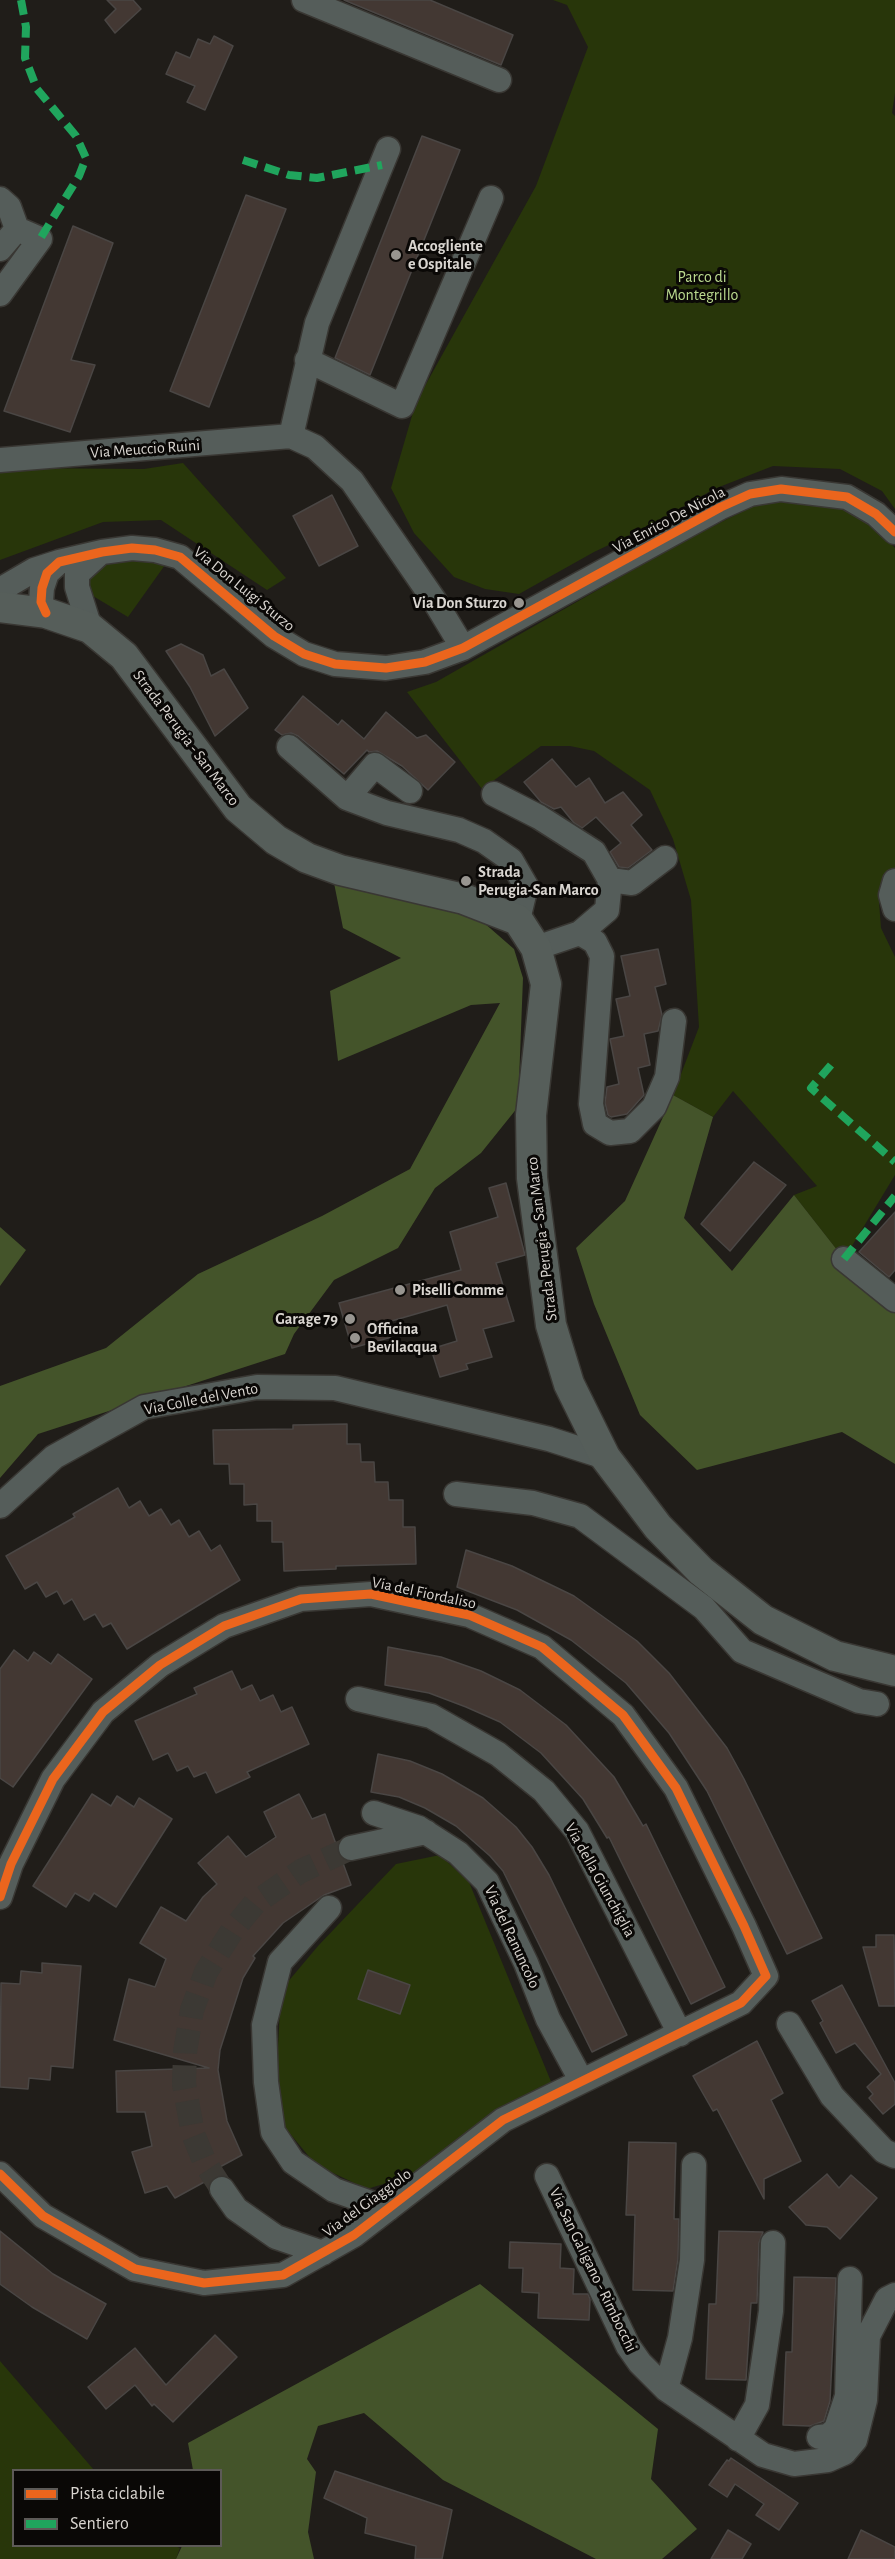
<!DOCTYPE html>
<html>
<head>
<meta charset="utf-8">
<style>
  body { margin:0 }
  #map { position:relative; width:895px; height:2559px; overflow:hidden; background:#201d19; font-family:"Alegreya Sans",sans-serif }
  canvas { display:block }
  .legend { position:absolute; left:12px; top:2469px; width:210px; height:78px; box-sizing:border-box; background:#0a0806; border:2px solid #5d5a57; margin:0; padding:8px 10px; list-style:none; font-size:18px; color:#d9d5d0 }
  .legend li { display:flex; align-items:center; gap:12px; height:30px }
  .legend b { width:30px; border:2px solid #5d5a57 }
</style>
</head>
<body>
<div id="map">
<canvas width="895" height="2559"></canvas>
<ul class="legend">
<li><b style="height:8px;background:#eb651d"></b>Pista ciclabile</li>
<li><b style="height:8px;background:#20a55d"></b>Sentiero</li>
</ul>
</div>
<script>
const ctx = document.querySelector('canvas').getContext('2d');
ctx.lineJoin = 'round';
function fill(path, color) {
  ctx.fillStyle = color;
  ctx.fill(path, 'evenodd');
}
function shape(rows) {
  const path = new Path2D();
  for (const r of rows) {
    path.moveTo(r[0], r[1]);
    for (let i = 2; i < r.length; i += 2) path.lineTo(r[i], r[i + 1]);
  }
  return path;
}
function stroke(path, color, width, dash) {
  ctx.strokeStyle = color;
  ctx.lineWidth = width;
  ctx.lineCap = dash ? 'butt' : 'round';
  ctx.setLineDash(dash || []);
  ctx.stroke(path);
}
function write(font, color, halo, rows, align = 'center') {
  ctx.font = font + ' "Alegreya Sans",sans-serif';
  ctx.lineWidth = 6;
  ctx.setLineDash([]);
  ctx.textBaseline = 'middle';
  ctx.strokeStyle = halo;
  ctx.fillStyle = color;
  for (const [text, x, y, turn = 0] of rows) {
    ctx.save();
    ctx.translate(x, y);
    ctx.rotate((+turn || 0) * Math.PI / 180);
    ctx.textAlign = isNaN(turn) ? turn : align;
    if (halo) ctx.strokeText(text, 0, 0);
    ctx.fillText(text, 0, 0);
    ctx.restore();
  }
}
fill(shape([
  [553,0,895,0,895,93,892,113,895,116,895,509,882,491,840,469,773,466,714,489,653,524,594,552,519,594,485,589,454,577,414,533,391,488,416,402,536,186,588,47,567,5],
  [183,463,286,578,267,590,161,520,103,522,0,560,0,468,144,469],
  [793,498,839,504,873,524,895,548,895,872,888,877,879,902,881,928,895,957,895,1175,844,1259,794,1195,817,1186,733,1091,713,1117,673,1095,699,1027,691,900,673,839,650,790,594,751,570,746,541,746,482,789,407,692,436,682,682,542,753,506],
  [138,557,165,565,128,617,88,593,90,576,108,561],
  [440,1855,469,1882,552,2084,413,2175,367,2189,316,2165,282,2124,277,2066,281,1990,318,1946,396,1864],
  [0,2361,94,2470,14,2470,14,2546,175,2546,180,2548,176,2559,0,2559]
]), '#28360a');
fill(shape([
  [334,883,475,915,514,949,523,978,518,1107,481,1153,435,1188,398,1248,334,1280,294,1334,285,1354,38,1434,0,1478,0,1386,106,1348,198,1274,322,1216,410,1169,500,1003,471,1005,338,1061,330,991,401,958,343,928],
  [673,1095,713,1117,684,1218,732,1271,794,1195,841,1255,895,1310,895,1464,842,1432,697,1470,640,1415,594,1304,576,1248,625,1201],
  [0,1227,26,1250,0,1286],
  [480,2284,658,2429,651,2479,697,2529,662,2559,596,2559,443,2480,364,2413,318,2426,307,2459,316,2472,308,2532,314,2559,176,2559,182,2546,220,2546,220,2470,193,2470,188,2443]
]), '#44542a');
const building = shape([
  [107,0,133,0,141,9,115,33,105,20,116,9,107,0],
  [344,0,430,0,513,35,501,65,344,0],
  [214,36,233,46,205,110,187,102,195,86,166,74,176,52,190,58,198,39,210,44,214,36],
  [422,136,460,150,370,375,335,358,422,136],
  [246,195,286,209,209,407,170,391,246,195],
  [73,226,113,243,71,360,95,365,70,432,4,411,73,226],
  [332,495,358,546,319,566,293,516,332,495],
  [181,644,203,655,211,676,224,669,248,708,215,736,190,687,166,651,181,644],
  [303,696,338,725,342,720,364,739,386,712,417,738,426,735,455,762,428,790,402,766,377,751,369,752,367,750,344,774,298,736,291,733,282,735,275,730,303,696],
  [552,759,576,787,589,778,605,803,623,792,642,815,631,825,652,850,628,868,619,867,610,852,621,843,596,817,582,828,574,823,561,807,554,809,541,802,524,782,552,759],
  [658,949,666,984,655,987,662,1015,658,1031,644,1034,650,1065,638,1068,644,1095,627,1114,611,1117,608,1115,605,1103,607,1087,619,1084,610,1039,624,1036,616,999,630,996,621,956,658,949],
  [754,1162,786,1185,730,1251,701,1224,754,1162],
  [506,1183,525,1255,496,1263,514,1321,483,1329,492,1357,466,1364,468,1369,440,1377,431,1349,457,1341,447,1305,388,1322,392,1337,352,1348,339,1303,461,1270,450,1232,498,1217,489,1188,506,1183],
  [895,1212,895,1270,889,1277,859,1252,895,1212],
  [347,1424,347,1444,360,1444,361,1462,374,1462,375,1482,388,1482,389,1500,403,1500,403,1527,415,1527,416,1564,336,1566,336,1569,284,1571,283,1542,272,1542,272,1521,257,1521,257,1504,244,1505,244,1484,230,1484,229,1464,214,1464,213,1430,293,1429,293,1425,347,1424],
  [118,1488,129,1508,140,1501,149,1516,161,1509,171,1525,179,1520,189,1537,199,1531,211,1551,220,1545,240,1580,127,1649,111,1623,103,1627,95,1614,84,1620,72,1599,64,1604,57,1591,46,1597,37,1582,25,1589,6,1556,75,1517,73,1514,118,1488],
  [466,1550,512,1566,574,1596,637,1641,669,1673,727,1748,744,1779,822,1938,787,1954,707,1791,669,1733,626,1683,571,1640,517,1610,457,1587,466,1550],
  [388,1647,441,1657,481,1671,520,1690,566,1725,614,1777,643,1826,646,1824,725,1987,691,2004,609,1837,607,1838,583,1799,541,1753,500,1722,466,1707,429,1693,385,1685,388,1647],
  [14,1650,28,1661,34,1652,51,1664,58,1654,92,1679,13,1787,0,1778,0,1669,14,1650],
  [232,1671,241,1690,252,1685,260,1701,273,1695,281,1712,292,1707,309,1744,247,1772,250,1777,216,1793,206,1772,194,1777,188,1766,177,1771,168,1753,153,1760,135,1721,197,1694,194,1688,232,1671],
  [378,1754,410,1761,442,1774,483,1798,516,1827,532,1847,549,1875,627,2035,592,2052,503,1871,490,1856,456,1826,425,1808,399,1797,371,1792,378,1754],
  [92,1794,111,1806,117,1796,134,1807,139,1798,172,1819,116,1907,94,1893,89,1901,75,1893,66,1907,33,1886,92,1794],
  [299,1794,312,1819,325,1814,351,1885,324,1895,283,1923,253,1956,255,1958,243,1978,220,2050,218,2070,227,2121,242,2155,205,2175,208,2180,175,2198,167,2186,145,2193,132,2152,152,2146,145,2112,117,2112,116,2071,209,2068,114,2040,129,1979,155,1987,166,1959,140,1943,161,1907,186,1921,203,1897,217,1884,198,1863,228,1836,246,1857,276,1837,264,1812,299,1794],
  [876,1935,894,1935,895,2006,879,2006,863,1947,876,1947,876,1935],
  [42,1963,81,1966,73,2068,51,2066,50,2080,29,2078,28,2089,0,2087,1,1983,20,1984,21,1971,42,1973,42,1963],
  [368,1970,410,1985,400,2014,358,1999,368,1970],
  [842,1985,895,2083,895,2104,883,2114,869,2098,873,2094,867,2087,881,2074,855,2043,836,2053,820,2023,823,2021,812,2001,842,1985],
  [757,2041,783,2093,771,2100,801,2161,764,2179,764,2199,717,2109,713,2111,693,2076,757,2041],
  [629,2142,676,2143,674,2219,679,2219,678,2259,673,2291,633,2290,635,2215,626,2215,629,2142],
  [827,2174,839,2188,851,2175,877,2198,840,2239,827,2227,806,2225,789,2207,827,2174],
  [0,2231,53,2274,106,2304,87,2339,32,2307,0,2284,0,2231],
  [719,2231,763,2232,759,2243,757,2303,751,2303,746,2380,706,2379,709,2304,716,2304,719,2231],
  [510,2242,561,2244,560,2268,574,2269,573,2294,588,2294,590,2299,589,2320,538,2318,539,2293,522,2292,523,2268,509,2268,510,2242],
  [794,2277,836,2278,830,2401,824,2421,810,2426,783,2425,786,2352,792,2352,794,2277],
  [215,2335,237,2357,173,2422,154,2404,152,2406,135,2385,106,2409,88,2387,135,2348,166,2385,215,2335],
  [731,2458,798,2503,779,2530,756,2515,764,2504,735,2484,727,2497,709,2485,727,2460,729,2461,731,2458],
  [335,2471,452,2510,442,2559,415,2559,416,2546,365,2533,367,2518,324,2498,335,2471],
  [728,2530,751,2544,742,2559,711,2559,728,2530],
  [861,2530,895,2547,895,2559,848,2559,861,2530]
]);
fill(building, '#433833');
stroke(building, '#4a4644', 1.5);
stroke(shape([
  [222,2189,205,2163,193,2134,184,2084,185,2052,192,2010,206,1972,232,1931,255,1903,301,1871,351,1848]
]), '#3c3934', 24, [24, 12]);
const minor = shape([
  [304,0,499,80],
  [388,149,317,323,291,436,315,447,352,481,434,600,463,648],
  [0,199,9,207,17,229,0,249],
  [0,294,40,239,17,229],
  [307,360,402,406,491,198],
  [0,460,291,436],
  [0,590,34,570,59,562],
  [46,613,41,602,42,588,47,573,59,562,102,552,132,548,155,550,180,557,274,636,304,654,335,664,386,668,425,662,463,648,721,507,750,494,781,489,847,497,876,514,895,532],
  [90,628,77,587,77,574,100,553],
  [289,747,347,798,387,813,459,830,484,841,511,860,526,886,518,920],
  [494,794,539,817,594,852,610,880,607,910,580,933,536,948],
  [347,798,375,765,410,791],
  [610,880,632,883,665,858],
  [895,881,891,895,895,909],
  [580,933,595,942,602,956,591,1104,595,1124,610,1133,630,1131,654,1107,667,1077,674,1021],
  [844,1259,895,1300],
  [456,1494,533,1503,580,1516,704,1608,742,1651,859,1701,877,1704],
  [0,1506,54,1457,144,1407,257,1387,335,1388,549,1439,605,1457],
  [358,1699,431,1716,498,1754,544,1791,577,1831,680,2034],
  [374,1813,419,1828,458,1853,487,1882,526,1963,548,2019,581,2080],
  [351,1848,426,1832],
  [0,1897,11,1864,53,1779,103,1712,160,1665,224,1626,301,1599,371,1594,469,1615,542,1647,623,1715,676,1788,744,1926,766,1976,741,2003,503,2120,354,2235,283,2275,204,2283,135,2269,43,2216,0,2174],
  [329,1908,280,1962,264,2025,266,2082,273,2132,293,2162,334,2190,388,2209],
  [789,2024,832,2096,884,2151,895,2156],
  [547,2176,628,2346,640,2363,666,2389,763,2455,794,2464,828,2460,844,2453,855,2440,865,2400,868,2336,887,2299,895,2295],
  [222,2189,236,2209,276,2237,323,2253],
  [666,2389,680,2338,692,2260,694,2165],
  [819,2437,828,2436,836,2429,847,2396,850,2279],
  [738,2439,757,2405,771,2311,773,2243]
]);
const major = shape([
  [0,607,46,613,90,628,124,656,238,808,276,840,307,858,340,870,464,899,518,920,536,948,546,984,531,1115,532,1178,551,1325,569,1384,605,1457,658,1527,701,1571,763,1620,835,1656,895,1671]
]);
stroke(minor, '#393733', 27);
stroke(major, '#393733', 33);
stroke(minor, '#555d5a', 24);
stroke(major, '#565e5a', 30);
stroke(shape([
  [21,0,26,27,25,58,37,89,76,136,86,158,79,176,40,239],
  [243,160,289,175,317,178,382,165],
  [831,1065,811,1088,895,1162],
  [844,1259,895,1196]
]), '#20a55d', 8, [15, 8]);
stroke(shape([
  [46,613,41,602,42,588,47,573,59,562,102,552,132,548,155,550,180,557,274,636,304,654,335,664,386,668,425,662,463,648,721,507,750,494,781,489,847,497,876,514,895,532],
  [0,1897,11,1864,53,1779,103,1712,160,1665,224,1626,301,1599,371,1594,469,1615,542,1647,623,1715,676,1788,744,1926,766,1976,741,2003,503,2120,354,2235,283,2275,204,2283,135,2269,43,2216,0,2174]
]), '#eb651d', 9);
for (const [x, y, r, color] of [
  [396,255,6,"#989590"],
  [519,603,6,"#989590"],
  [466,881,6,"#989590"],
  [400,1290,6,"#989590"],
  [350,1319,6,"#989590"],
  [355,1338,6,"#989590"]
]) {
  const dot = new Path2D();
  dot.arc(x, y, r, 0, 2 * Math.PI);
  ctx.fillStyle = color;
  ctx.fill(dot);
  stroke(dot, '#0a0806', 2);
}
write('bold 16px', '#d9d5d0', '#0a0806', [
  ["Accogliente",408,246],
  ["e Ospitale",408,264],
  ["Via Don Sturzo",507,603,"right"],
  ["Strada",478,872],
  ["Perugia-San Marco",478,890],
  ["Piselli Gomme",412,1290],
  ["Garage 79",338,1319,"right"],
  ["Officina",367,1329],
  ["Bevilacqua",367,1347]
], 'left');
write('16px', '#bbda8f', '#0a0806', [
  ["Parco di",702,277],
  ["Montegrillo",702,295]
]);
write('16px', '#d9d5d0', '#0a0806', [
  ["Via Meuccio Ruini",145,449,-4],
  ["Via Enrico De Nicola",669,520,-28],
  ["Via Don Luigi Sturzo",244,589,39],
  ["Strada Perugia - San Marco",186,738,53],
  ["Strada Perugia - San Marco",542,1239,-97],
  ["Via Colle del Vento",201,1399,-11],
  ["Via del Fiordaliso",424,1593,12],
  ["Via della Giunchiglia",600,1880,61],
  ["Via del Ranuncolo",512,1937,65],
  ["Via del Giaggiolo",367,2203,-36],
  ["Via San Galigano - Rimbocchi",593,2270,64]
]);
</script>
</body>
</html>
